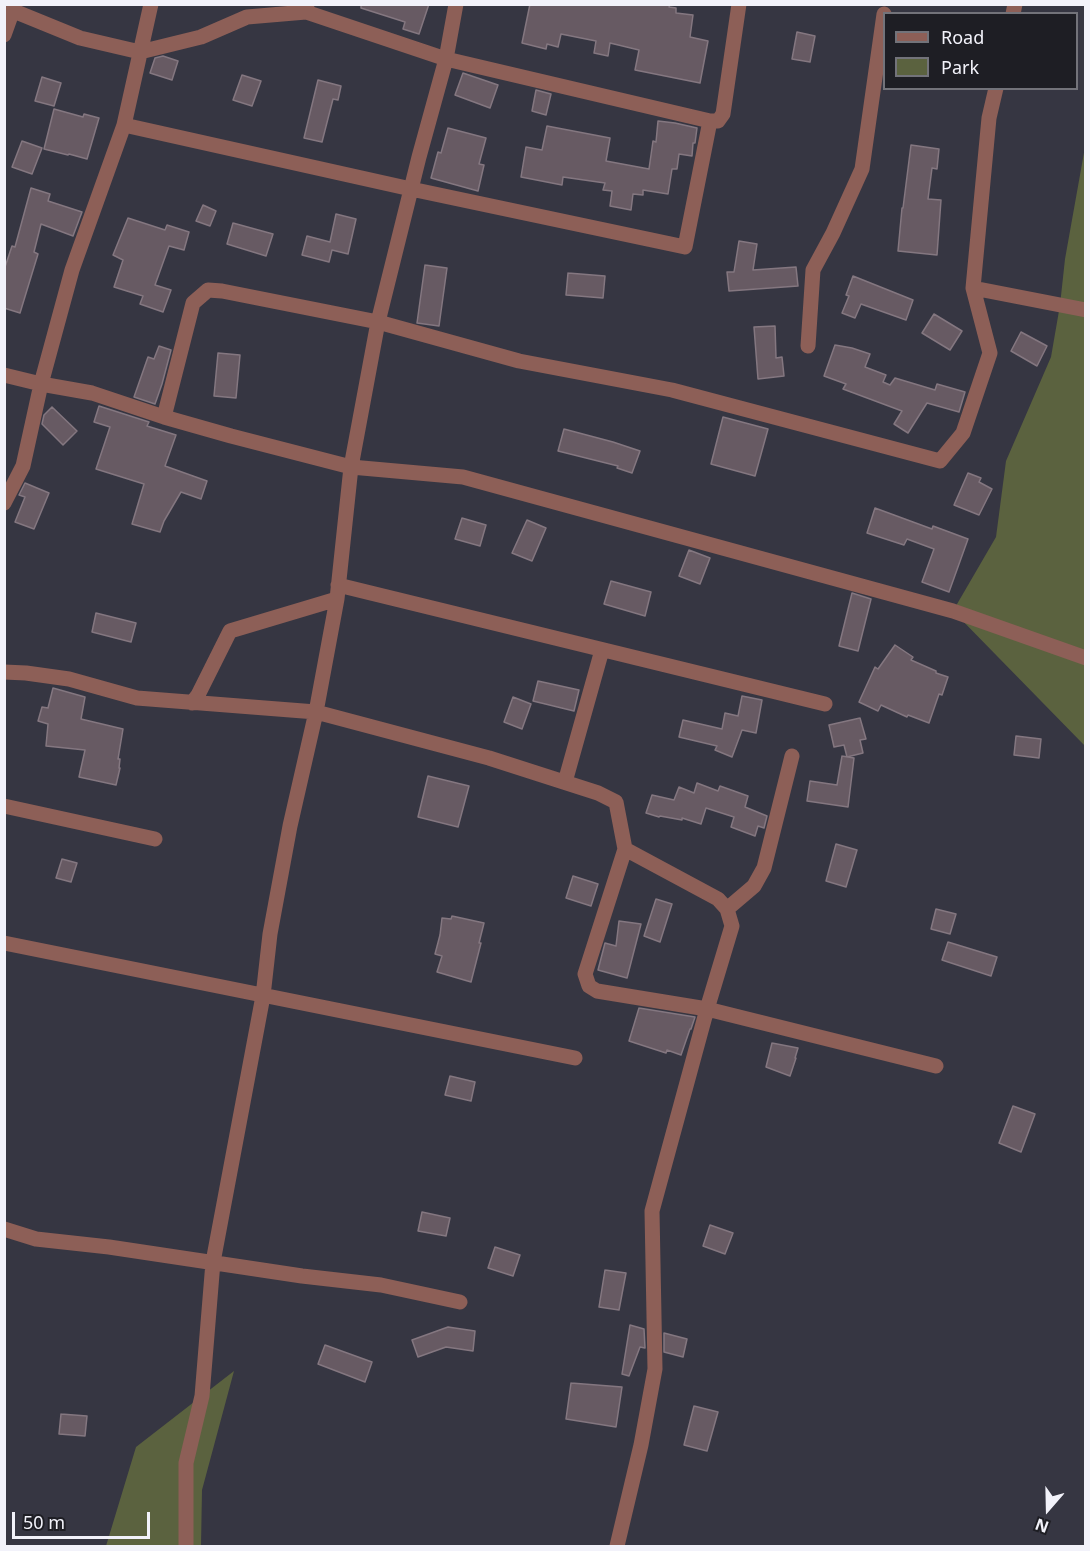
<!DOCTYPE html>
<html>
<head>
<meta charset="utf-8">
<style>
  body { margin:0 }
  #map { position:relative; width:1090px; height:1551px; overflow:hidden; background:#363642; font-family:"Noto Sans",sans-serif }
  canvas { display:block }
  .frame { position:absolute; inset:0; border:6px solid #f2f2fa; pointer-events:none }
  .legend { position:absolute; left:883px; top:12px; width:195px; height:78px; box-sizing:border-box; background:#1e1e24; border:2px solid #73737a; margin:0; padding:8px 10px; list-style:none; font-size:18px; color:#f2f2fa }
  .legend li { display:flex; align-items:center; gap:12px; height:30px }
  .legend b { width:30px; border:2px solid #73737a }
  .north { position:absolute; left:1018px; top:1479px; width:60px; height:60px; -webkit-text-stroke:4px #1e1e24; paint-order:stroke; rotate:200deg; font-size:16px; font-weight:700; line-height:24px; text-align:center; color:#f2f2fa }
  .north::after { content:''; display:block; margin:auto; width:21px; height:27px; background:#f2f2fa; clip-path:polygon(50% 0,100% 100%,50% 72%,0 100%) }
  .scale { position:absolute; left:12px; top:1512px; width:138px; height:27px; box-sizing:border-box; border:3px solid #f2f2fa; border-top:0; padding-left:8px; font-size:18px; line-height:21px; white-space:nowrap; color:#f2f2fa; -webkit-text-stroke:4px #1e1e24; paint-order:stroke }
</style>
</head>
<body>
<div id="map">
<canvas width="1090" height="1551"></canvas>
<div class="frame"></div>
<ul class="legend">
<li><b style="height:8px;background:#8d5f57"></b>Road</li>
<li><b style="height:16px;background:#5b623f"></b>Park</li>
</ul>
<div class="north">N</div>
<div class="scale">50 m</div>
</div>
<script>
const ctx = document.querySelector('canvas').getContext('2d');
ctx.lineJoin = 'round';
function fill(path, color) {
  ctx.fillStyle = color;
  ctx.fill(path, 'evenodd');
}
function shape(rows) {
  const path = new Path2D();
  for (const r of rows) {
    path.moveTo(r[0], r[1]);
    for (let i = 2; i < r.length; i += 2) path.lineTo(r[i], r[i + 1]);
  }
  return path;
}
function stroke(path, color, width, dash) {
  ctx.strokeStyle = color;
  ctx.lineWidth = width;
  ctx.lineCap = dash ? 'butt' : 'round';
  ctx.setLineDash(dash || []);
  ctx.stroke(path);
}
fill(shape([
  [1085,147,1085,746,953,611,996,537,1006,461,1051,357,1060,305,1065,259],
  [234,1371,202,1490,201,1546,106,1546,136,1447]
]), '#5b623f');
const building = shape([
  [361,4,429,4,419,34,403,29,405,22,361,8,361,4],
  [530,4,670,4,669,7,676,8,676,13,693,15,690,37,708,41,700,83,635,70,639,50,610,43,608,56,594,53,596,41,561,34,558,47,547,44,546,49,522,43,530,4],
  [797,32,815,36,810,62,792,59,797,32],
  [163,56,178,61,172,80,150,73,155,58,163,56],
  [463,73,498,85,490,108,455,95,463,73],
  [242,75,261,81,252,106,233,100,242,75],
  [42,77,61,83,54,106,35,101,42,77],
  [318,80,341,86,338,100,333,99,322,142,304,138,318,80],
  [536,90,551,94,546,115,532,111,536,90],
  [54,109,83,117,84,114,99,118,87,159,69,154,68,155,44,149,54,109],
  [658,121,675,123,697,128,695,143,693,143,692,156,679,154,677,169,672,169,668,194,643,190,643,195,633,194,631,210,610,206,612,191,603,190,605,183,563,177,562,185,521,177,526,147,542,150,547,126,610,138,606,161,649,169,653,141,656,142,658,121],
  [448,128,486,138,479,164,484,165,478,191,431,178,438,152,441,153,448,128],
  [22,141,42,148,32,174,12,167,22,141],
  [911,145,939,149,937,169,932,168,928,199,941,200,937,255,898,251,902,208,903,208,911,145],
  [31,188,50,194,48,201,82,212,73,236,41,224,34,252,38,254,20,313,4,308,4,270,12,246,15,247,31,188],
  [203,205,216,211,210,226,196,221,203,205],
  [336,214,356,219,348,254,332,250,329,262,302,255,307,236,330,242,336,214],
  [128,218,165,230,167,225,189,232,184,250,169,246,155,285,171,290,163,312,140,304,143,296,114,287,123,260,113,255,128,218],
  [233,223,273,234,266,256,227,244,233,223],
  [739,241,757,244,753,270,796,267,798,286,729,291,727,272,734,272,739,241],
  [425,265,447,268,439,326,417,323,425,265],
  [568,273,605,276,603,298,566,295,568,273],
  [853,276,913,300,906,320,861,304,855,318,842,313,849,296,846,295,853,276],
  [934,314,962,331,950,350,922,333,934,314],
  [775,326,776,358,782,357,784,376,758,379,754,327,775,326],
  [1021,332,1047,346,1037,366,1011,351,1021,332],
  [835,345,852,348,870,354,865,367,886,375,883,382,890,385,895,378,935,390,937,384,965,392,959,412,927,403,908,433,894,424,902,411,843,389,846,384,824,376,835,345],
  [159,346,171,350,162,384,155,404,134,397,148,357,154,359,159,346],
  [218,353,240,355,236,398,214,396,218,353],
  [99,406,149,422,147,426,176,435,165,466,207,481,201,499,181,492,164,521,160,532,132,524,144,484,96,469,110,427,94,422,99,406],
  [52,407,77,431,63,445,42,424,44,415,52,407],
  [723,417,768,429,755,476,711,464,723,417],
  [564,429,613,442,640,451,632,473,617,468,618,466,558,451,564,429],
  [968,473,981,478,979,482,992,489,979,515,954,505,968,473],
  [25,483,49,493,34,529,15,522,25,497,19,495,25,483],
  [875,508,932,529,933,526,968,539,949,592,922,582,934,549,907,539,904,545,867,533,875,508],
  [462,518,486,525,480,546,455,539,462,518],
  [527,520,546,528,532,561,512,553,527,520],
  [689,550,710,558,700,584,679,576,689,550],
  [611,581,651,592,645,616,604,604,611,581],
  [852,593,871,599,858,651,839,646,852,593],
  [96,613,136,623,131,642,92,632,96,613],
  [895,645,913,657,911,660,936,671,936,673,948,677,942,695,939,694,929,723,908,715,907,717,881,705,878,711,859,702,875,667,878,669,895,645],
  [538,681,579,690,574,711,533,701,538,681],
  [53,688,85,697,81,719,123,729,118,759,120,759,119,768,120,768,116,785,79,777,85,750,46,746,48,724,38,721,42,707,48,708,53,688],
  [742,696,762,700,756,733,742,730,732,757,715,750,717,746,679,737,683,720,722,729,725,713,738,716,742,696],
  [513,697,531,704,522,729,504,722,513,697],
  [860,718,866,739,860,740,863,753,847,757,844,745,834,747,829,725,860,718],
  [1016,736,1041,739,1039,758,1014,755,1016,736],
  [842,756,854,758,848,807,807,801,810,781,837,785,842,756],
  [428,776,469,786,458,827,418,817,428,776],
  [697,783,718,791,720,786,748,796,745,807,767,816,764,828,758,826,755,836,731,827,734,817,706,808,701,824,682,818,682,820,660,816,659,817,646,813,652,795,674,800,679,787,694,793,697,783],
  [836,844,857,850,846,887,826,881,836,844],
  [62,859,77,863,71,882,56,878,62,859],
  [573,876,598,884,591,906,566,898,573,876],
  [656,899,672,904,660,942,644,936,656,899],
  [936,909,956,914,950,934,931,929,936,909],
  [452,916,484,923,479,943,481,943,471,982,437,972,442,956,435,954,440,935,442,918,451,919,452,916],
  [619,921,641,924,627,978,598,970,605,943,616,946,619,921],
  [948,942,997,957,991,976,942,960,948,942],
  [639,1008,695,1017,691,1029,690,1029,681,1055,667,1050,666,1053,629,1041,639,1008],
  [772,1043,798,1048,795,1058,796,1058,790,1076,766,1067,772,1043],
  [450,1076,475,1082,471,1101,445,1095,450,1076],
  [1013,1106,1035,1114,1021,1152,999,1143,1013,1106],
  [422,1212,450,1218,446,1236,418,1231,422,1212],
  [710,1225,733,1233,725,1254,703,1246,710,1225],
  [495,1247,520,1255,513,1276,488,1268,495,1247],
  [605,1270,626,1273,619,1310,599,1307,605,1270],
  [630,1325,644,1329,645,1348,640,1347,629,1376,622,1374,630,1325],
  [448,1327,475,1331,473,1351,446,1347,418,1357,412,1340,448,1327],
  [664,1333,687,1339,683,1357,664,1352,664,1333],
  [325,1345,372,1362,365,1382,318,1364,325,1345],
  [571,1383,622,1387,616,1427,566,1419,571,1383],
  [694,1406,718,1412,707,1451,684,1445,694,1406],
  [61,1414,87,1416,85,1436,59,1434,61,1414]
]);
fill(building, '#675a63');
stroke(building, '#847780', 1.5);
stroke(shape([
  [307,4,306,12,446,59,710,121,718,121,723,114,739,4],
  [4,7,80,38,140,52,201,37,247,17,306,12],
  [1013,14,1015,4],
  [4,35,13,10],
  [996,88,989,118,973,288,1086,310],
  [124,125,411,189,685,247,710,121],
  [808,346,813,270,833,233,862,169,884,14],
  [4,375,41,384,92,393,164,417,231,436,351,467,463,477,953,611,1086,658],
  [164,417,193,303,208,290,222,291,378,322,519,361,672,390,940,461,963,433,990,353,973,288],
  [4,503,23,466,41,384,72,270,124,125,151,4],
  [338,585,825,704],
  [4,672,26,673,69,679,137,698,316,712,337,599],
  [192,703,198,695,230,631,337,599,351,467,378,322,419,157,446,59,456,4],
  [565,782,602,650],
  [4,806,155,839],
  [625,849,585,974,589,986,597,991,707,1009,936,1066],
  [727,909,754,886,764,868,792,756],
  [4,943,575,1058],
  [4,1229,36,1239,109,1247,302,1276,381,1285,460,1302],
  [186,1546,186,1463,202,1396,213,1262,263,996,270,934,290,826,316,712,489,758,598,793,616,802,625,849,718,899,727,909,732,926,707,1009,652,1211,655,1369,641,1445,617,1546]
]), '#8d5f57', 15);
</script>
</body>
</html>
